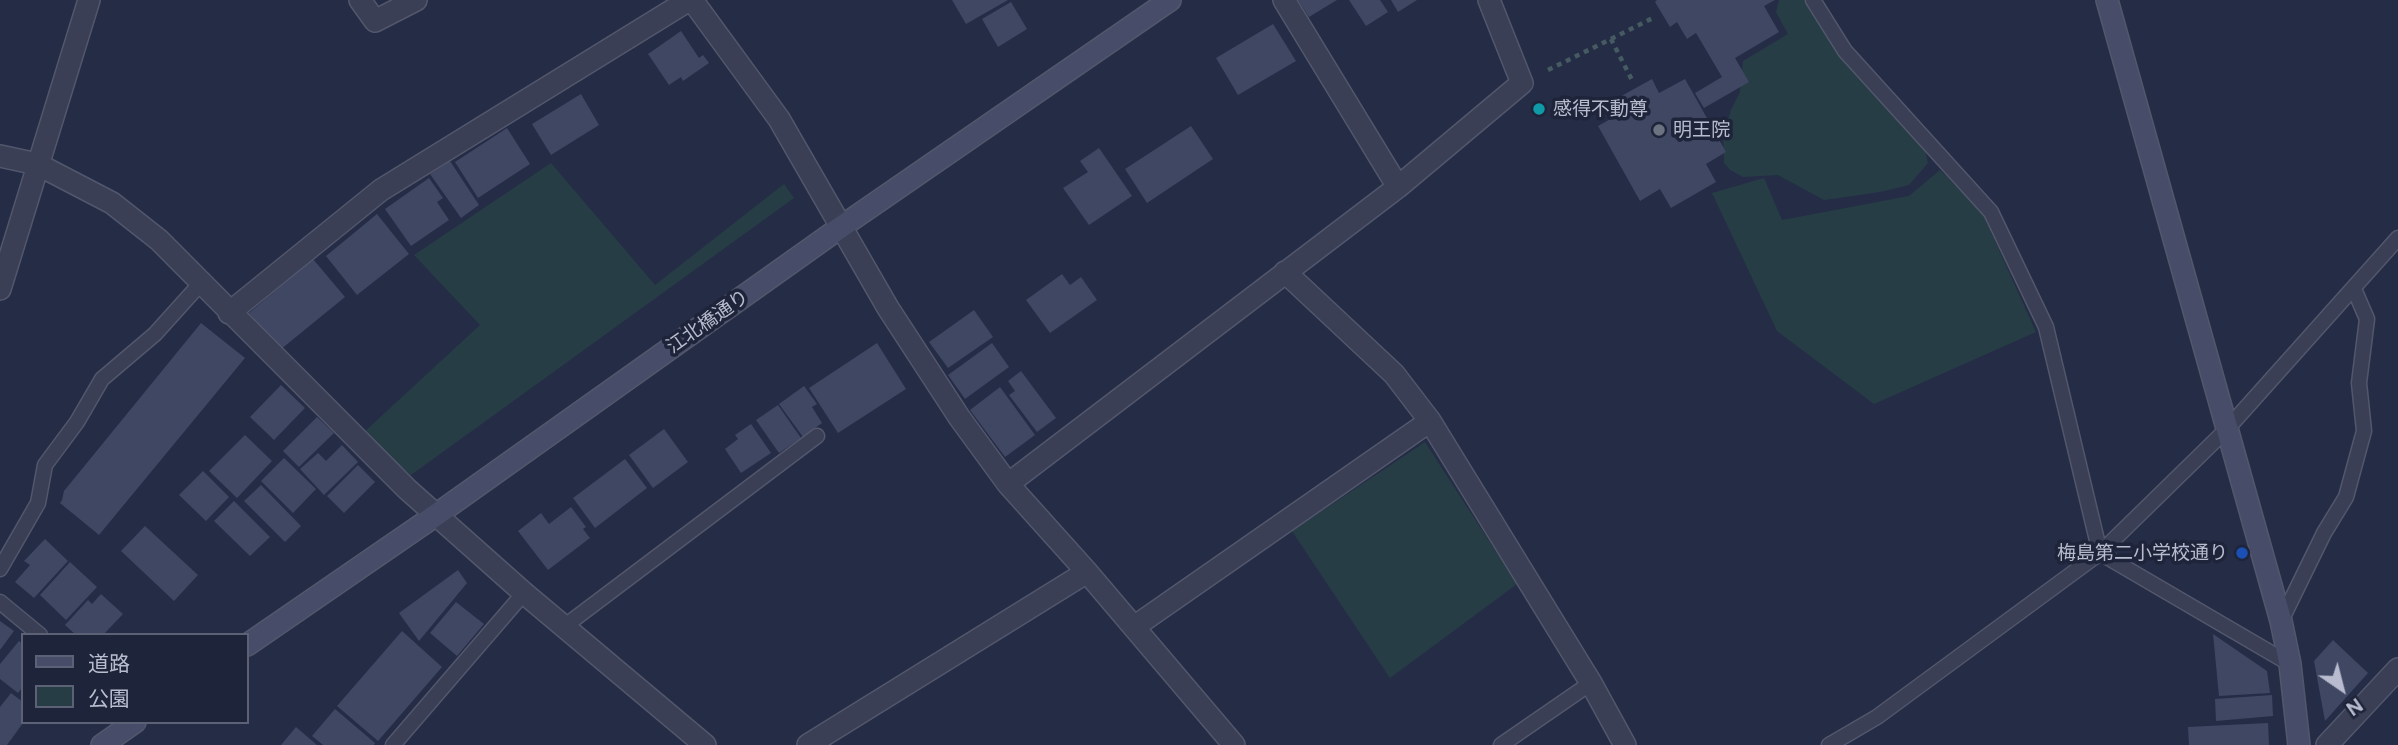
<!DOCTYPE html>
<html>
<head>
<meta charset="utf-8">
<style>
  body { margin:0 }
  #map { position:relative; width:2398px; height:745px; overflow:hidden; background:#252c46; font-family:Figtree,"Noto Sans JP",sans-serif }
  canvas { display:block }
  .legend { position:absolute; left:21px; top:633px; width:228px; height:91px; box-sizing:border-box; background:#1e243a; border:2px solid #5c6175; margin:0; padding:9px 12px; list-style:none; font-size:21px; color:#b8bcce }
  .legend li { display:flex; align-items:center; gap:14px; height:35px }
  .legend b { width:35px; border:2px solid #5c6175 }
  .north { position:absolute; left:2307px; top:654px; width:70px; height:70px; -webkit-text-stroke:5px #1e243a; paint-order:stroke; rotate:145deg; font-size:19px; font-weight:700; line-height:28px; text-align:center; color:#b8bcce }
  .north::after { content:''; display:block; margin:auto; width:24px; height:32px; background:#b8bcce; clip-path:polygon(50% 0,100% 100%,50% 72%,0 100%) }
</style>
</head>
<body>
<div id="map">
<canvas width="2398" height="745"></canvas>
<ul class="legend">
<li><b style="height:9px;background:#474d68"></b>道路</li>
<li><b style="height:19px;background:#273d46"></b>公園</li>
</ul>
<div class="north">N</div>
</div>
<script>
const ctx = document.querySelector('canvas').getContext('2d');
ctx.lineJoin = 'round';
function fill(path, color) {
  ctx.fillStyle = color;
  ctx.fill(path, 'evenodd');
}
function shape(rows) {
  const path = new Path2D();
  for (const r of rows) {
    path.moveTo(r[0], r[1]);
    for (let i = 2; i < r.length; i += 2) path.lineTo(r[i], r[i + 1]);
  }
  return path;
}
function stroke(path, color, width, dash) {
  ctx.strokeStyle = color;
  ctx.lineWidth = width;
  ctx.lineCap = dash ? 'butt' : 'round';
  ctx.setLineDash(dash || []);
  ctx.stroke(path);
}
function write(font, color, halo, rows, align = 'center') {
  ctx.font = font + ' Figtree,"Noto Sans JP",sans-serif';
  ctx.lineWidth = 7;
  ctx.setLineDash([]);
  ctx.textBaseline = 'middle';
  ctx.strokeStyle = halo;
  ctx.fillStyle = color;
  for (const [text, x, y, turn = 0] of rows) {
    ctx.save();
    ctx.translate(x, y);
    ctx.rotate((+turn || 0) * Math.PI / 180);
    ctx.textAlign = isNaN(turn) ? turn : align;
    if (halo) ctx.strokeText(text, 0, 0);
    ctx.fillText(text, 0, 0);
    ctx.restore();
  }
}
fill(shape([
  [1779,0,1807,0,1925,149,1928,163,1909,185,1880,192,1824,200,1778,175,1743,177,1730,170,1724,163,1723,135,1731,110,1740,92,1743,61,1788,34,1776,12],
  [551,163,655,285,784,184,794,198,411,475,362,434,480,325,414,255],
  [1940,170,1981,210,2036,332,1874,404,1777,331,1712,193,1764,178,1782,220,1909,196],
  [1425,442,1517,584,1390,678,1292,531]
]), '#273d46');
fill(shape([
  [952,0,1008,0,966,24],
  [1298,0,1337,0,1309,17],
  [1349,0,1380,0,1388,12,1366,26],
  [1391,0,1417,0,1398,12],
  [1657,0,1775,0,1764,6,1779,32,1735,58,1749,82,1704,108,1695,93,1722,77,1696,33,1687,39,1677,22,1670,27,1655,2],
  [1011,2,1027,29,998,47,982,19],
  [1273,24,1296,61,1238,95,1216,58],
  [681,31,699,58,703,55,709,63,683,81,681,77,669,85,648,54],
  [1652,79,1659,93,1685,79,1726,152,1706,164,1716,182,1671,208,1660,189,1640,201,1598,126,1623,112,1616,99],
  [581,94,599,125,551,155,532,124],
  [1191,126,1213,159,1147,203,1125,169],
  [507,128,530,164,478,198,455,162],
  [1099,148,1132,196,1089,225,1063,188,1088,172,1080,161],
  [450,161,479,205,461,218,430,174],
  [429,178,443,198,437,202,449,220,411,246,385,209],
  [377,214,409,254,357,295,326,256],
  [313,259,345,297,280,350,249,313],
  [1062,274,1070,285,1081,277,1097,300,1050,333,1026,300],
  [974,310,993,337,948,368,929,342],
  [201,323,245,358,99,535,60,503,62,500,64,491],
  [877,343,906,389,838,433,809,388],
  [992,343,1009,367,965,399,948,375],
  [1021,371,1056,418,1037,432,1009,395,1015,391,1008,381],
  [281,385,305,408,274,440,250,417],
  [804,386,817,404,812,407,822,423,803,437,779,404],
  [1000,387,1035,435,1005,457,970,410],
  [778,405,801,438,779,453,756,420],
  [317,417,334,433,299,467,283,451],
  [751,424,771,453,741,473,725,449,738,439,735,435],
  [664,429,688,462,653,488,629,455],
  [245,435,272,461,237,498,209,471],
  [342,445,358,462,324,495,300,469,318,453,326,461],
  [284,458,316,489,293,513,261,481],
  [625,459,647,488,595,528,573,498],
  [358,465,375,482,344,513,327,496],
  [203,471,229,497,206,521,179,495],
  [261,485,301,526,285,542,244,501],
  [234,501,270,537,250,556,214,521],
  [571,507,586,527,583,529,590,538,548,570,518,531,541,513,549,524],
  [145,526,198,575,174,601,121,551],
  [45,539,68,561,34,598,15,582,30,565,24,561],
  [70,562,97,587,66,620,40,595],
  [458,570,467,583,419,641,399,613],
  [101,594,123,614,103,635,76,635,65,625,88,600,92,604],
  [456,602,484,624,457,656,430,633],
  [0,621,14,631,0,650],
  [402,631,442,667,378,741,337,706],
  [2213,634,2267,671,2270,693,2219,696],
  [2333,640,2368,673,2325,721,2314,661],
  [19,641,23,644,23,687,18,693,0,679,0,664],
  [11,693,23,702,23,723,7,745,0,745,0,707],
  [2272,695,2273,716,2216,721,2215,699],
  [335,709,375,743,374,745,323,745,312,736],
  [2268,723,2269,745,2189,745,2188,727],
  [296,727,317,745,281,745]
]), '#3f4763');
const lane = shape([
  [1813,0,1845,51,1991,212,2046,327,2100,553,2290,664],
  [0,569,38,503,45,465,77,422,102,379,155,334,201,283],
  [0,602,40,635],
  [2281,621,2324,533,2346,497,2364,431,2359,383,2367,319,2354,289],
  [565,626,817,436],
  [393,745,524,593],
  [1501,745,1591,683],
  [1829,745,1877,717,2100,553,2227,429,2398,238]
]);
const street = shape([
  [360,0,375,21,416,0],
  [692,0,779,119,888,308,959,417,1008,484,1087,572,1234,745],
  [1284,0,1398,187],
  [0,156,37,164,112,203,159,240,407,489,524,593,705,745],
  [1285,272,1394,374,1430,421,1591,683,1625,745],
  [0,289,89,0],
  [229,313,381,190,689,0],
  [1008,484,1398,187,1522,83,1489,0],
  [1134,627,1430,421],
  [808,745,1087,572],
  [2327,745,2398,669]
]);
const secondary = shape([
  [2107,0,2281,621,2290,664,2299,745],
  [247,645,436,515,841,227,1170,0],
  [102,745,135,722]
]);
stroke(lane, '#52576c', 17);
stroke(street, '#52576c', 24);
stroke(secondary, '#52576c', 24);
stroke(shape([
  [1611,39,1653,18],
  [1548,70,1611,39,1633,82]
]), '#465a62', 4.5, [5, 5]);
stroke(lane, '#3a3f55', 14);
stroke(street, '#3a3f55', 21);
stroke(secondary, '#474d68', 21);
for (const [x, y, r, color] of [
  [1539,109,7,"#0f9aa8"],
  [1659,130,7,"#6b7280"],
  [2242,553,7,"#1a4fb4"]
]) {
  const dot = new Path2D();
  dot.arc(x, y, r, 0, 2 * Math.PI);
  ctx.fillStyle = color;
  ctx.fill(dot);
  stroke(dot, '#1e243a', 2.5);
}
write('19px', '#b8bcce', '#1e243a', [
  ["感得不動尊",1553,109],
  ["明王院",1673,130],
  ["梅島第二小学校通り",2228,553,"right"]
], 'left');
write('19px', '#b8bcce', '#1e243a', [
  ["江北橋通り",708,322,-35]
]);
</script>
</body>
</html>
